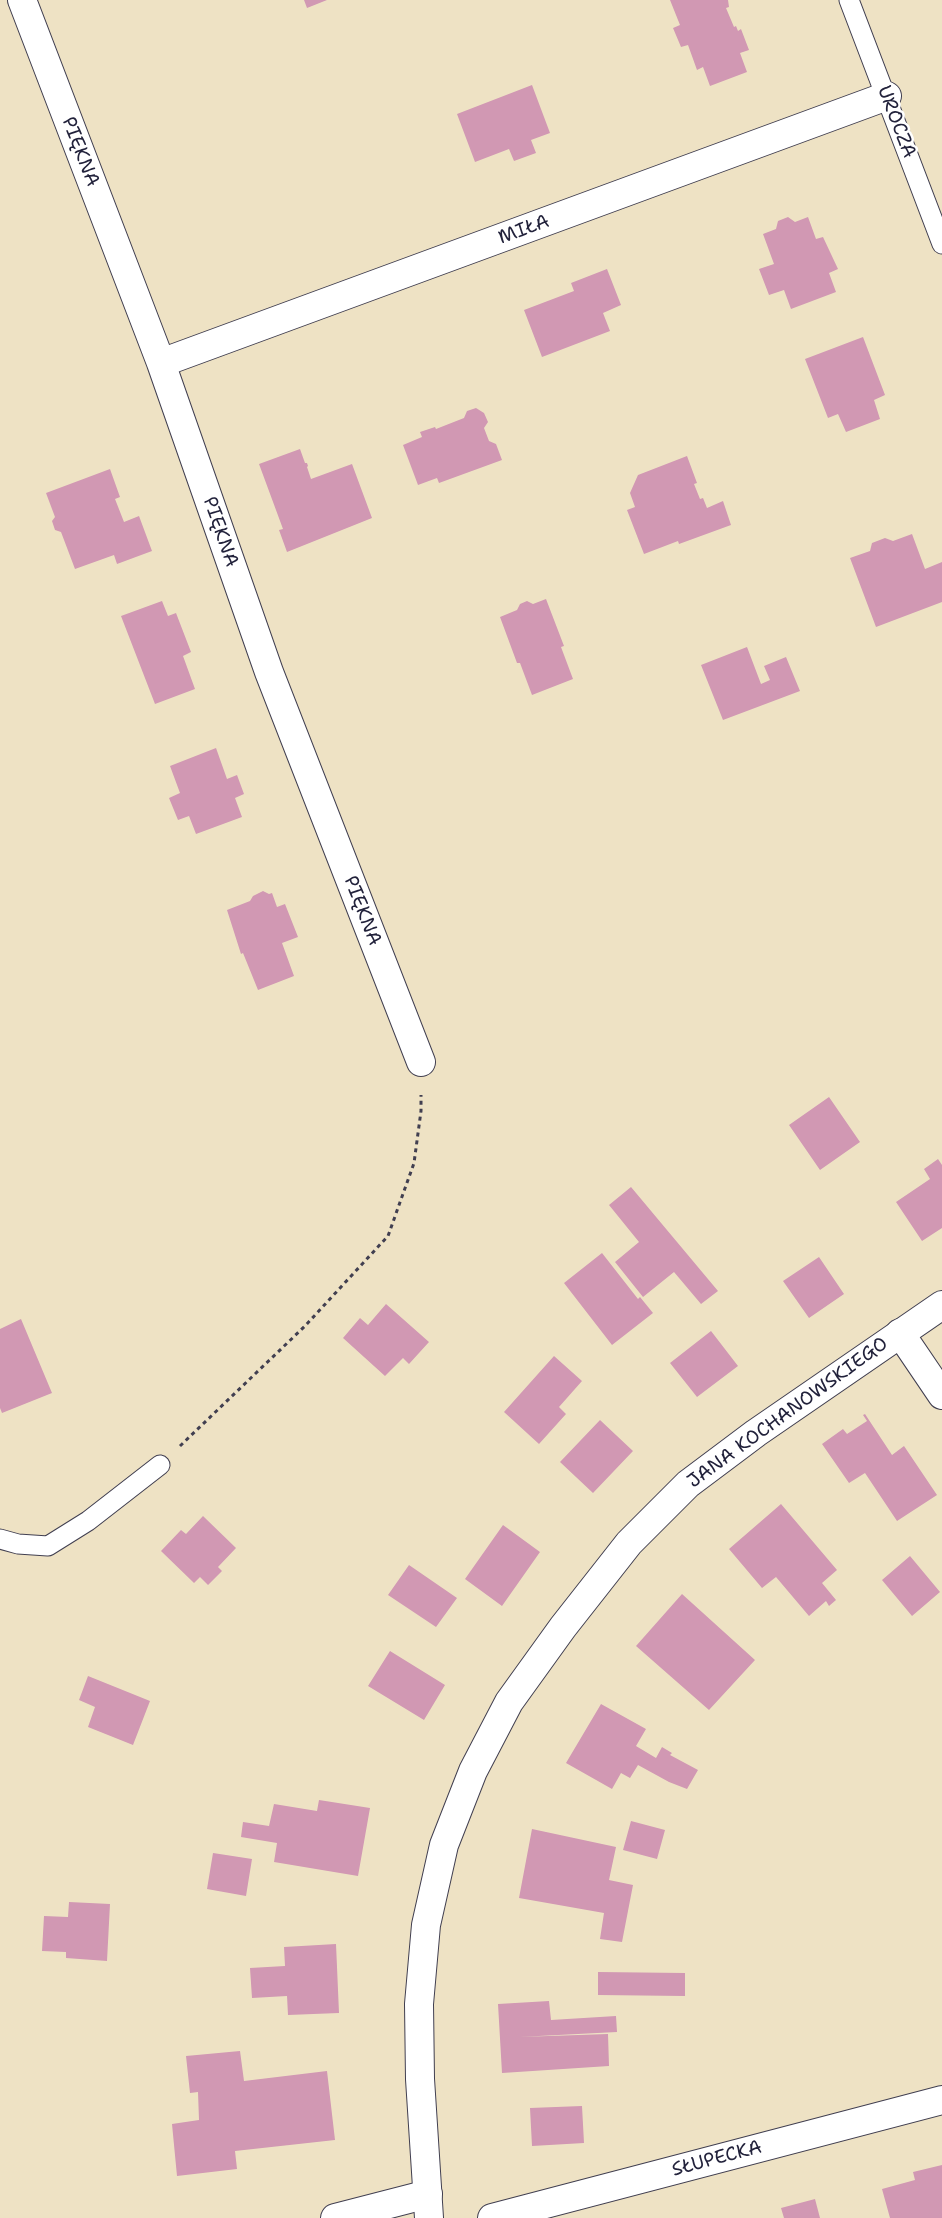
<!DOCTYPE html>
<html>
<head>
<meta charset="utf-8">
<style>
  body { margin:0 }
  canvas { display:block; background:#eee2c4 }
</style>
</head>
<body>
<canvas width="942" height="2218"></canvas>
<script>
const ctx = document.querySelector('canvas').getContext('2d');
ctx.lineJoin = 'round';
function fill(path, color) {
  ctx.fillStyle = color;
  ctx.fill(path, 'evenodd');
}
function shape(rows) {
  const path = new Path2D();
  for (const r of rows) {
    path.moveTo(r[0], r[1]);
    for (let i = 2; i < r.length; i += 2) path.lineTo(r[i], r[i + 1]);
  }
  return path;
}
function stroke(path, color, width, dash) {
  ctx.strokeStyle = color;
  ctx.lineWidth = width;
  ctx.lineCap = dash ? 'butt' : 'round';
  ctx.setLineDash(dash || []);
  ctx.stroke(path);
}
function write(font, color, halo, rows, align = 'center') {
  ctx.font = font + ' "Shantell Sans",sans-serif';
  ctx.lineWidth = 5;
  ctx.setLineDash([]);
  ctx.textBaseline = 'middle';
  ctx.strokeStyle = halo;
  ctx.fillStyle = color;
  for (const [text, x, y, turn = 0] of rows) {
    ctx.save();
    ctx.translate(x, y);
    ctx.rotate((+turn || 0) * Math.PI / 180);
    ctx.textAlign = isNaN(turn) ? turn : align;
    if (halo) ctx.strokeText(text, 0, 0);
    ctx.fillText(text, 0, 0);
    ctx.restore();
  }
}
fill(shape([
  [304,0,327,0,307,8],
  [670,0,728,0,729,7,726,8,734,27,736,26,738,31,741,29,749,50,740,53,747,72,710,86,703,67,697,70,688,45,681,47,673,28,680,25],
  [532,85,550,133,531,140,536,153,514,161,509,149,475,162,457,114],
  [788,217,795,222,808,217,816,239,823,237,838,269,829,273,836,292,791,309,784,290,769,295,759,269,774,264,763,234,776,229,778,221],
  [607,269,621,305,603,313,610,331,542,357,524,310,574,291,571,283],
  [863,337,885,395,874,400,880,419,846,432,838,414,828,418,805,359],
  [476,408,484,413,488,422,484,428,489,441,496,444,502,460,439,483,437,478,418,485,403,445,422,437,420,432,435,427,436,429,464,418,467,411],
  [300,449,305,463,307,463,308,466,307,467,311,479,352,464,372,518,287,552,279,530,283,529,259,464],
  [687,456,697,483,694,484,700,499,703,498,707,508,723,501,731,525,679,544,678,541,644,554,627,510,635,507,630,493,638,475],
  [110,469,120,497,115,499,124,522,139,516,152,551,117,564,114,555,75,569,61,532,55,530,52,521,55,517,46,493],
  [912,534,925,569,942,562,942,602,876,627,850,558,870,551,872,543,885,538,893,541],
  [546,599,564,646,561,647,573,679,532,695,520,663,517,663,500,617,517,610,520,604,527,601,533,604],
  [162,601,168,616,176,613,191,652,183,656,195,689,155,704,121,616],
  [747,647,761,684,770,680,764,666,786,657,800,691,723,720,701,665],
  [216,748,227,779,237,775,244,794,235,798,242,817,196,834,189,816,178,820,169,798,180,793,170,766],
  [263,891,269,894,272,893,277,907,285,904,298,937,282,943,294,976,258,990,243,953,241,954,227,910,250,901,253,896],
  [829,1097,860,1142,820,1170,789,1125],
  [938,1159,942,1165,942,1228,922,1241,896,1202,930,1179,924,1169],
  [631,1187,718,1291,701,1304,674,1272,643,1297,615,1262,639,1242,609,1205],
  [602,1253,638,1299,640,1297,653,1313,612,1345,564,1283],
  [819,1257,844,1294,809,1318,783,1281],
  [386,1304,429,1342,409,1364,403,1358,385,1376,343,1338,360,1318,368,1325],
  [21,1319,52,1393,2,1413,0,1408,0,1329],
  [711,1331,738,1366,697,1397,670,1363],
  [554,1356,582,1381,559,1407,566,1414,539,1444,504,1412],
  [865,1414,892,1455,904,1446,937,1495,897,1521,865,1473,849,1483,822,1444,843,1429,847,1434,867,1421,863,1415],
  [600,1420,633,1451,593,1493,560,1462],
  [781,1504,837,1570,822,1583,836,1600,829,1606,826,1601,809,1616,776,1577,762,1588,729,1549],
  [203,1516,236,1548,218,1567,222,1571,208,1585,200,1577,194,1583,161,1551,181,1530,186,1534],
  [503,1525,540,1552,502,1606,465,1579],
  [910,1556,940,1592,912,1616,882,1580],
  [409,1565,457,1598,436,1627,388,1595],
  [682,1594,755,1660,709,1710,636,1646],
  [390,1651,445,1685,424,1720,368,1686],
  [88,1676,150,1701,133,1745,88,1727,95,1707,79,1700],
  [601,1704,646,1729,636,1746,656,1758,662,1747,672,1753,670,1755,698,1770,687,1789,669,1782,638,1765,630,1778,621,1773,612,1789,566,1763],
  [319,1800,370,1808,358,1876,274,1862,277,1843,241,1837,243,1822,269,1826,274,1804,317,1811],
  [631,1821,665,1830,657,1859,623,1850],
  [532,1829,616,1847,609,1880,633,1885,622,1942,600,1939,604,1913,519,1898],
  [213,1853,252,1859,246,1896,207,1889],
  [69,1902,110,1904,107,1961,66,1958,66,1952,42,1951,44,1916,68,1917],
  [336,1944,339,2013,288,2015,287,1996,252,1998,250,1968,285,1966,284,1947],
  [598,1972,685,1973,685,1996,598,1995],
  [549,2001,551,2020,616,2016,617,2032,519,2037,608,2034,609,2066,502,2073,498,2004],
  [240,2051,244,2081,327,2071,335,2140,235,2151,237,2169,177,2176,172,2124,199,2120,198,2092,190,2093,186,2056],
  [582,2106,584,2143,532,2146,530,2108],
  [942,2165,942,2218,890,2218,882,2189,915,2180,913,2172],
  [815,2199,820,2218,784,2218,781,2208]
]), '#d198b3');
const lane = shape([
  [849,0,942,244],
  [0,1539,18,1544,48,1546,88,1521,160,1465]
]);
const street = shape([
  [22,0,161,363,269,672,421,1062],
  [161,363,887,96],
  [900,1333,942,1395],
  [335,2218,428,2194],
  [492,2218,942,2100]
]);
const secondary = shape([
  [429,2218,420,2079,419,2004,426,1925,444,1845,473,1771,509,1702,563,1627,629,1543,688,1484,756,1433,942,1305]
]);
stroke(lane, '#413f50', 21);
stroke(street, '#413f50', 30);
stroke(secondary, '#413f50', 30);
stroke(shape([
  [180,1446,305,1326,388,1236,414,1163,421,1111,421,1095]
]), '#413f50', 3, [4, 4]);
stroke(lane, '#fff', 19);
stroke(street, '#fff', 28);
stroke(secondary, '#fff', 28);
write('19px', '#22223b', '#fff', [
  ["UROCZA",896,122,69],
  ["PIĘKNA",80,152,69],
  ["MIŁA",524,230,-20],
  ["PIĘKNA",220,532,71],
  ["PIĘKNA",362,911,69],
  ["JANA KOCHANOWSKIEGO",788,1413,-36],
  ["SŁUPECKA",717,2159,-15]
]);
</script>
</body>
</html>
